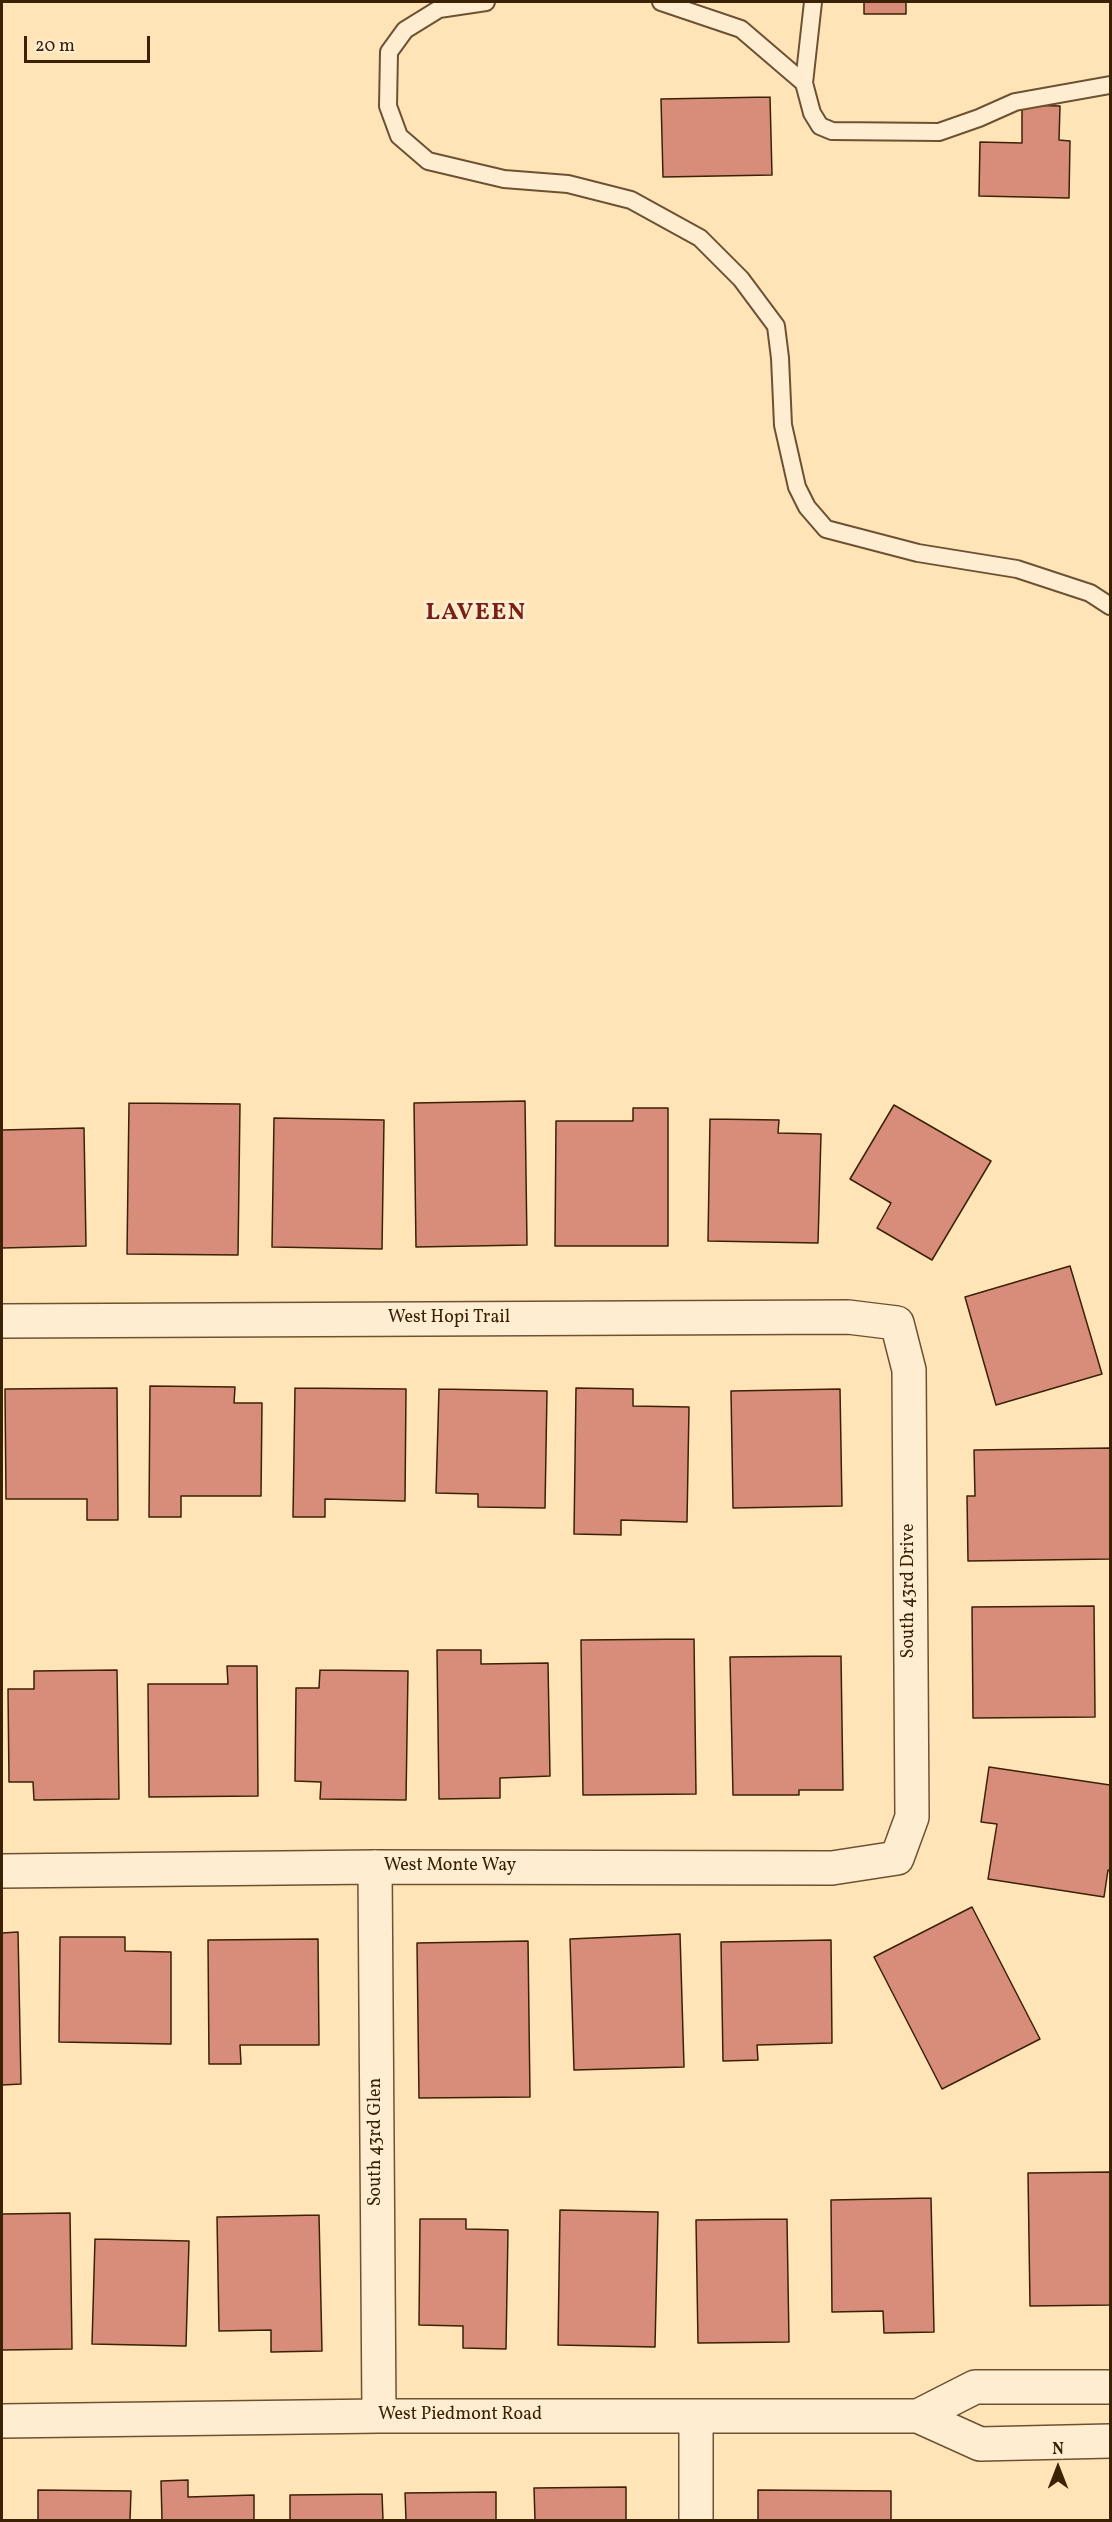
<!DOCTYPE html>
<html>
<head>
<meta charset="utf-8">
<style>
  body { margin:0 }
  #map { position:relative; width:1112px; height:2522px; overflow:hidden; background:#ffe4b8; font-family:Vollkorn,serif }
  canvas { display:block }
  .frame { position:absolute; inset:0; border:3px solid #3b2205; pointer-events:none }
  .north { position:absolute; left:1028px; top:2438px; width:60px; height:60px; -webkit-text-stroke:4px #ffedd1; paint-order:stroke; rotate:0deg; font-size:16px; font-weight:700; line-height:24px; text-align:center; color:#3b2205 }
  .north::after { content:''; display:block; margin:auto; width:21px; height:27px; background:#3b2205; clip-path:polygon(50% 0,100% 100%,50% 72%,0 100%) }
  .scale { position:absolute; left:24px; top:36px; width:126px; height:27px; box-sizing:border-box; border:3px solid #3b2205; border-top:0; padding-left:8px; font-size:18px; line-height:21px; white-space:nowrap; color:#3b2205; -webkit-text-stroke:4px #ffedd1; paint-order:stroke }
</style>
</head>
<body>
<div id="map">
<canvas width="1112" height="2522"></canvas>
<div class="frame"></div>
<div class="north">N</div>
<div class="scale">20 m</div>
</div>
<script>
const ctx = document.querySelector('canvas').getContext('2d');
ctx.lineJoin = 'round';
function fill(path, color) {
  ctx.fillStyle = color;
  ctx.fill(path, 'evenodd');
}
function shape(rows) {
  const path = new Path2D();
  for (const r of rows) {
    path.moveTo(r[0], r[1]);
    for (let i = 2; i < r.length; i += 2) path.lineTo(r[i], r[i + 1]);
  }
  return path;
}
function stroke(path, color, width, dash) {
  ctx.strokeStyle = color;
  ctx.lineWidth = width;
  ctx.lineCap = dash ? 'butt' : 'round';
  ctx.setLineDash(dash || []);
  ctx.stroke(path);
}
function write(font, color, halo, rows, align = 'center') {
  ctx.font = font + ' Vollkorn,serif';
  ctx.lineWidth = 6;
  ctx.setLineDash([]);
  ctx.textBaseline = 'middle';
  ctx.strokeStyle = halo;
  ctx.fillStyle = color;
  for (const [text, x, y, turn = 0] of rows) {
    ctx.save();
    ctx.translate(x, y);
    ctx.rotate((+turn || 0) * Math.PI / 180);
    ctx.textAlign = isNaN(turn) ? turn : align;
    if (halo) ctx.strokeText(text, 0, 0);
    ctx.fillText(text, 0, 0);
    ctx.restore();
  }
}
const building = shape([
  [864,2,906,2,906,14,864,14,864,2],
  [770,97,772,175,663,177,661,99,770,97],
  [1022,105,1060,106,1059,140,1070,141,1069,198,979,196,980,142,1022,143,1022,105],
  [525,1101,527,1245,416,1247,414,1103,525,1101],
  [129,1103,240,1104,238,1255,127,1254,129,1103],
  [894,1105,991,1161,932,1260,877,1228,891,1203,850,1179,894,1105],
  [633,1108,668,1108,668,1246,555,1246,556,1121,633,1121,633,1108],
  [274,1118,384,1120,382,1249,272,1247,274,1118],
  [710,1119,779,1120,778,1133,821,1134,818,1243,708,1241,710,1119],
  [84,1128,86,1246,2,1248,2,1130,84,1128],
  [1070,1266,1102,1374,996,1405,965,1297,1070,1266],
  [150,1386,235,1387,234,1403,262,1403,261,1496,181,1496,181,1517,149,1517,150,1386],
  [117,1388,118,1520,87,1520,87,1499,6,1499,5,1389,117,1388],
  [295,1388,406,1389,405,1501,325,1499,325,1517,293,1517,295,1388],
  [576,1388,633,1389,633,1406,689,1407,687,1522,621,1520,621,1535,574,1534,576,1388],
  [439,1389,547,1391,545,1508,478,1507,478,1494,436,1493,439,1389],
  [840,1389,842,1506,733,1508,731,1391,840,1389],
  [1110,1448,1110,1559,968,1561,967,1496,975,1496,974,1450,1110,1448],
  [1094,1606,1095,1717,973,1718,972,1607,1094,1606],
  [694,1639,696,1794,583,1795,581,1640,694,1639],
  [437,1650,481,1650,481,1664,548,1663,550,1776,500,1778,500,1798,439,1799,437,1650],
  [841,1656,843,1790,799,1790,799,1795,733,1795,730,1657,841,1656],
  [227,1666,257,1666,258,1796,149,1797,148,1684,228,1684,227,1666],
  [117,1670,119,1799,34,1800,33,1782,9,1782,8,1689,34,1689,34,1671,117,1670],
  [320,1670,408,1671,406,1800,320,1799,321,1782,295,1781,296,1688,319,1688,320,1670],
  [989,1767,1110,1785,1110,1871,1108,1870,1104,1897,988,1879,997,1824,981,1822,989,1767],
  [972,1907,1040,2039,942,2089,874,1957,972,1907],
  [18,1932,21,2084,2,2085,2,1933,18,1932],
  [680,1934,684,2067,574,2070,570,1939,680,1934],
  [60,1937,125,1937,125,1951,171,1952,171,2044,59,2042,60,1937],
  [318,1939,319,2045,240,2045,241,2064,209,2064,208,1940,318,1939],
  [831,1940,832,2043,757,2045,758,2060,723,2061,721,1942,831,1940],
  [528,1941,530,2097,419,2098,417,1943,528,1941],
  [1110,2172,1110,2305,1030,2306,1028,2173,1110,2172],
  [931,2198,934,2332,884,2333,883,2311,832,2312,831,2200,931,2198],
  [560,2210,658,2212,655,2347,558,2345,560,2210],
  [70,2213,72,2349,2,2350,2,2214,70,2213],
  [319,2215,322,2351,271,2352,271,2330,219,2331,217,2217,319,2215],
  [420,2219,466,2219,466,2229,508,2230,506,2349,463,2348,463,2326,419,2325,420,2219],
  [787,2219,789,2342,698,2343,696,2220,787,2219],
  [95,2239,189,2241,186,2346,92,2344,95,2239],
  [188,2480,188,2497,254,2495,254,2520,162,2520,161,2481,188,2480],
  [626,2487,626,2520,535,2520,534,2488,626,2487],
  [38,2490,131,2491,130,2520,38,2520,38,2490],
  [758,2490,891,2491,891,2520,758,2520,758,2490],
  [496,2492,496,2520,406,2520,405,2493,496,2492],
  [382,2494,383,2520,290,2520,290,2495,382,2494]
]);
fill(building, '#d88d7b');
stroke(building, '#3b2205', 1.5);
const lane = shape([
  [486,2,439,9,405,30,389,52,388,106,399,136,428,161,504,179,568,184,631,200,700,238,741,279,776,326,780,358,783,425,797,487,807,507,826,529,918,553,1017,569,1090,593,1110,606],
  [661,2,741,29,804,83],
  [813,2,804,83,812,113,820,126,832,131,939,132,979,118,1015,102,1110,85]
]);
const street = shape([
  [2,1321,848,1317,897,1323,909,1370,912,1817,897,1858,832,1868,375,1867,2,1871],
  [375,1867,379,2416],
  [696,2416,696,2520],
  [918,2416,975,2387,1110,2387],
  [2,2421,379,2416,918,2416,980,2444,1110,2441]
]);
stroke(lane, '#6c5232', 20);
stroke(street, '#6c5232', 36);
stroke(lane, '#ffedd1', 16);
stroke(street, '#ffedd1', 33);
write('18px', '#3b2205', '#ffedd1', [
  ["West Hopi Trail",449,1319],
  ["South 43rd Drive",910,1591,-90],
  ["West Monte Way",450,1867],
  ["South 43rd Glen",377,2142,-90],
  ["West Piedmont Road",460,2416]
]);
ctx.letterSpacing = '1.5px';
write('bold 24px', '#7a1f14', '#ffedd1', [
  ["LAVEEN",476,615]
]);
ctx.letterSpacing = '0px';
</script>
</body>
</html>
